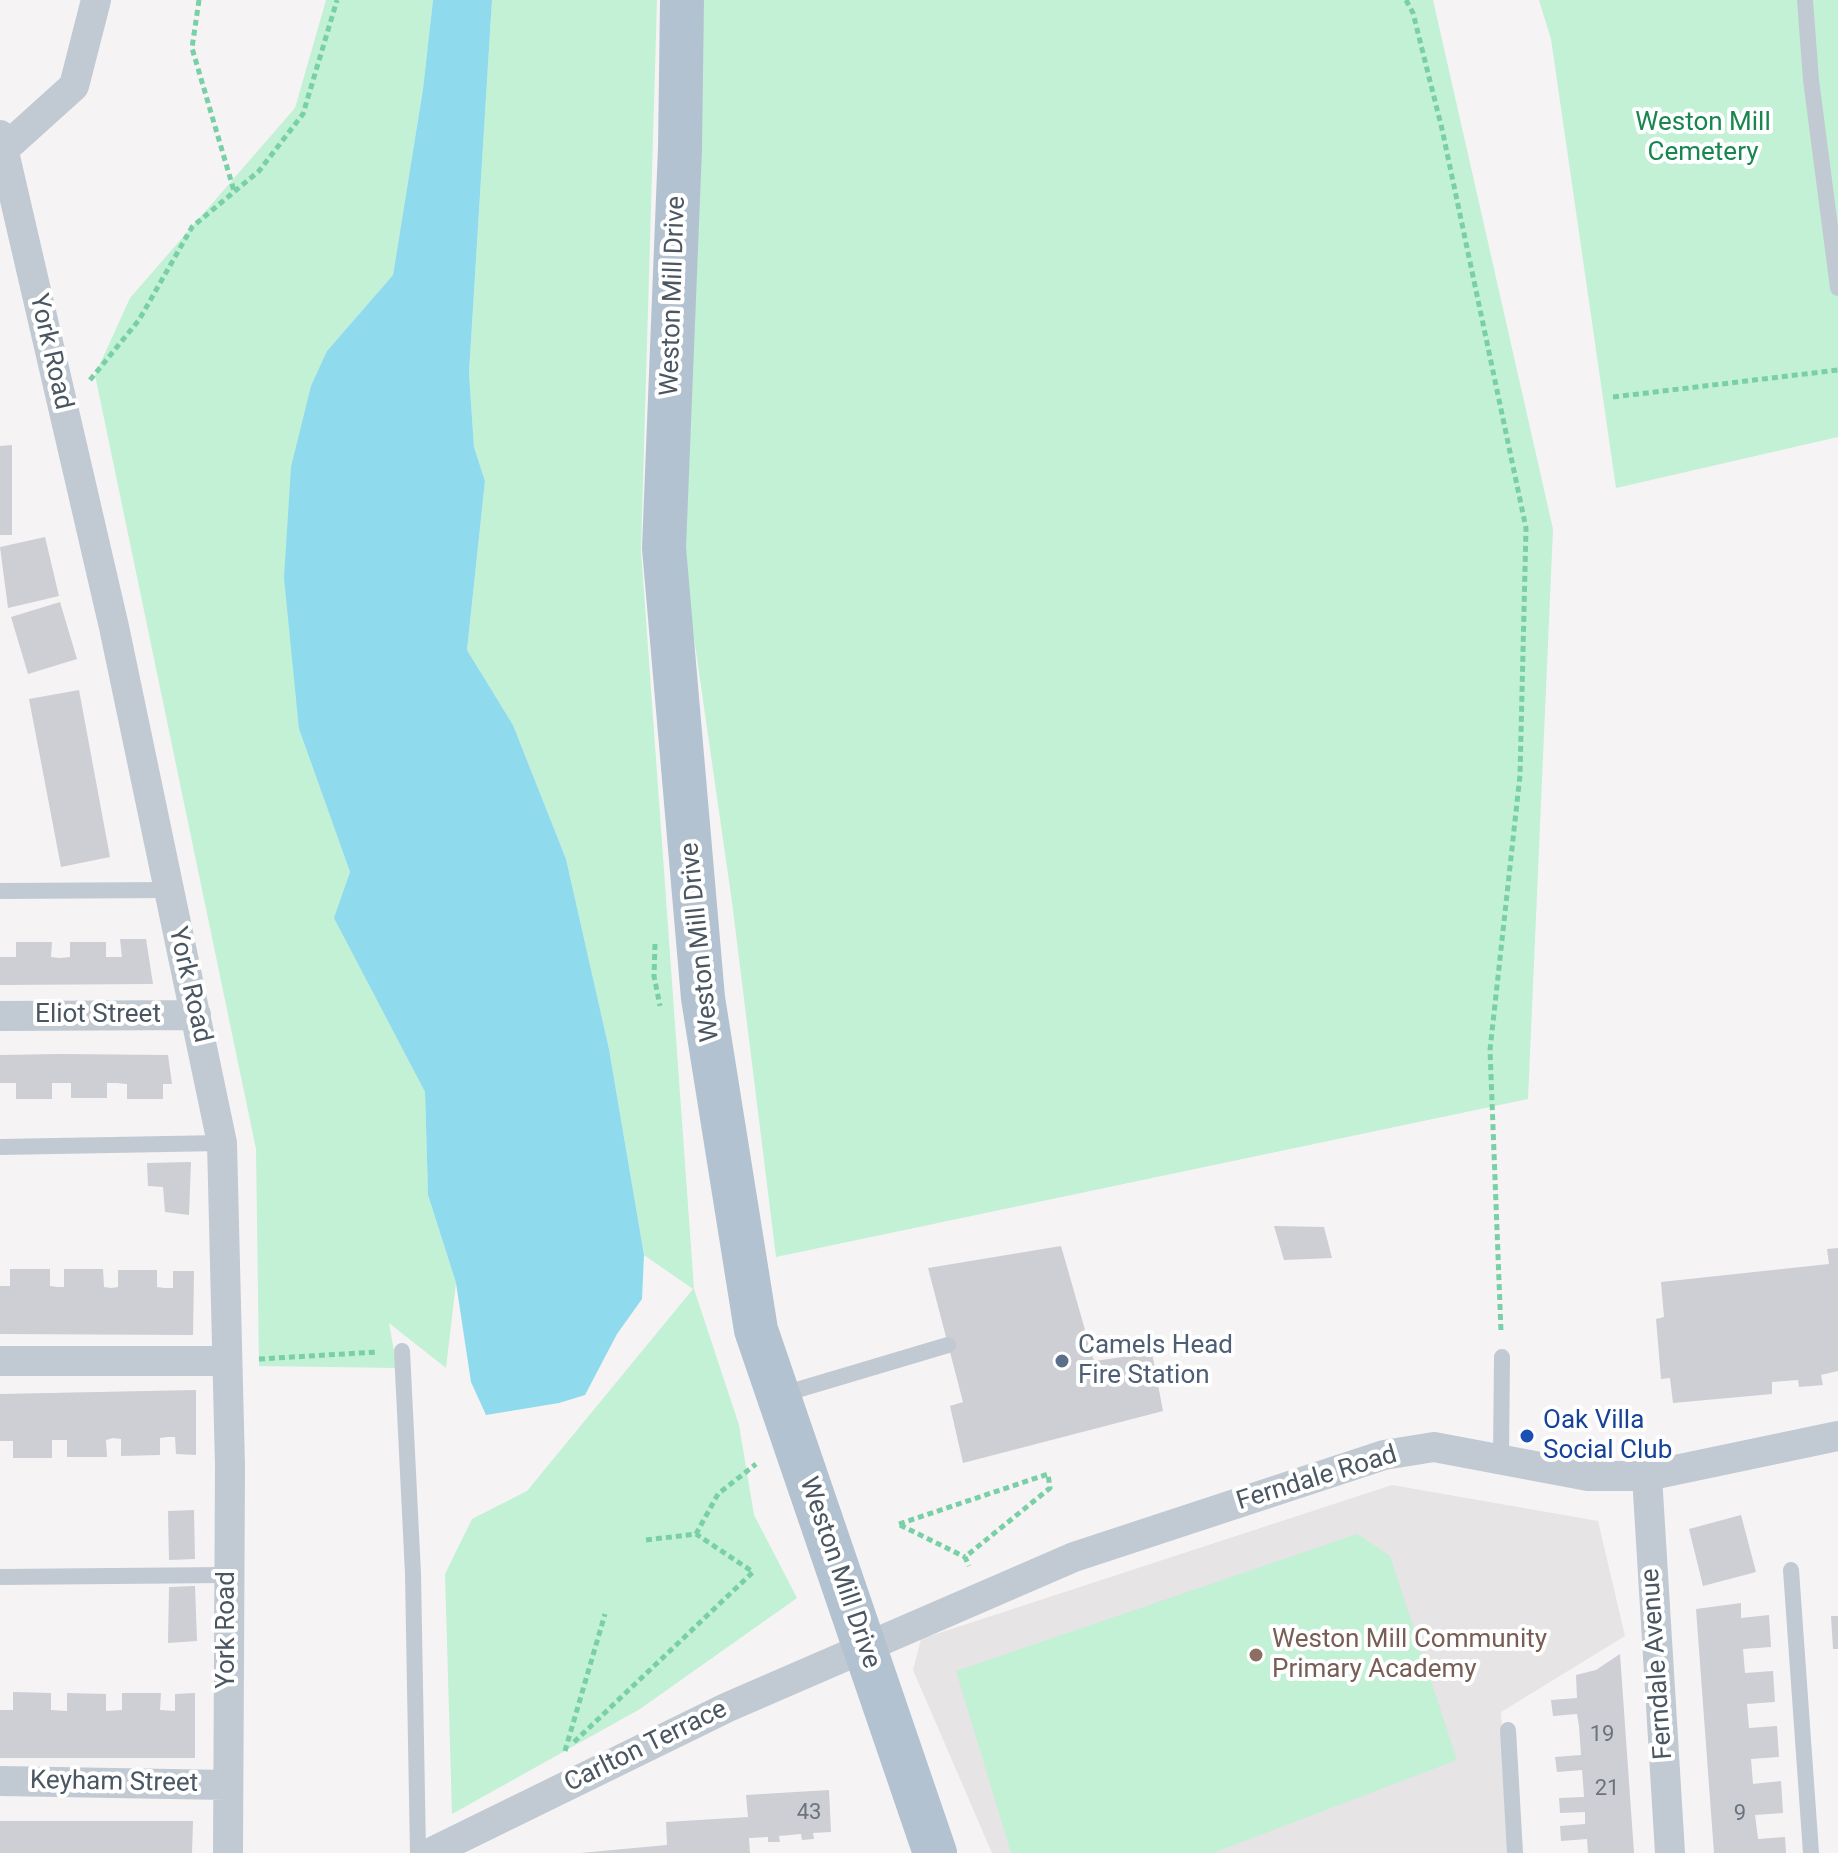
<!DOCTYPE html>
<html>
<head>
<meta charset="utf-8">
<style>
  body { margin:0 }
  canvas { display:block; background:#f5f3f3 }
</style>
</head>
<body>
<canvas width="1838" height="1853"></canvas>
<script>
const ctx = document.querySelector('canvas').getContext('2d');
ctx.lineJoin = 'round';
function fill(path, color) {
  ctx.fillStyle = color;
  ctx.fill(path, 'evenodd');
}
function shape(rows) {
  const path = new Path2D();
  for (const r of rows) {
    path.moveTo(r[0], r[1]);
    for (let i = 2; i < r.length; i += 2) path.lineTo(r[i], r[i + 1]);
  }
  return path;
}
function stroke(path, color, width, dash) {
  ctx.strokeStyle = color;
  ctx.lineWidth = width;
  ctx.lineCap = dash ? 'butt' : 'round';
  ctx.setLineDash(dash || []);
  ctx.stroke(path);
}
function write(font, color, halo, rows, align = 'center') {
  ctx.font = font + ' Roboto,sans-serif';
  ctx.lineWidth = 8;
  ctx.setLineDash([]);
  ctx.textBaseline = 'middle';
  ctx.strokeStyle = halo;
  ctx.fillStyle = color;
  for (const [text, x, y, turn = 0] of rows) {
    ctx.save();
    ctx.translate(x, y);
    ctx.rotate((+turn || 0) * Math.PI / 180);
    ctx.textAlign = isNaN(turn) ? turn : align;
    if (halo) ctx.strokeText(text, 0, 0);
    ctx.fillText(text, 0, 0);
    ctx.restore();
  }
}
fill(shape([
  [1392,1485,1598,1521,1625,1636,1501,1712,1508,1853,992,1853,913,1670,921,1639]
]), '#e6e4e5');
fill(shape([
  [326,0,433,0,423,89,393,275,327,351,299,729,350,872,335,918,425,1092,428,1195,456,1283,446,1368,389,1323,397,1368,259,1366,256,1149,95,375,130,298,295,108],
  [492,0,657,0,641,550,694,1289,739,1425,754,1515,797,1598,640,1709,452,1814,445,1574,472,1519,527,1491,693,1289,644,1255,609,1049,566,859,513,725,467,650,485,481,474,447,469,373],
  [697,0,1433,0,1553,529,1528,1099,776,1257,732,902,679,533],
  [1539,0,1838,0,1838,437,1616,488,1551,39],
  [1357,1534,1390,1556,1457,1760,1213,1853,1011,1853,956,1671]
]), '#c3f1d5');
fill(shape([
  [433,0,492,0,469,373,474,447,485,481,467,650,513,725,566,859,609,1049,644,1255,642,1299,617,1334,585,1395,559,1403,486,1415,471,1382,456,1283,428,1195,425,1092,334,918,350,872,299,729,284,578,291,467,311,386,327,351,393,275,423,89]
]), '#90daee');
fill(shape([
  [12,445,12,535,0,535,0,446],
  [45,537,59,596,8,608,0,547],
  [60,602,77,659,28,674,11,617],
  [79,690,110,857,61,867,29,699],
  [120,939,146,939,153,984,0,985,0,957,16,957,16,942,52,942,51,957,60,958,70,957,70,942,106,942,106,957,122,957],
  [60,1054,168,1055,172,1084,163,1084,163,1099,127,1099,127,1084,116,1083,107,1083,107,1098,71,1098,71,1083,52,1083,52,1099,16,1099,16,1083,0,1083,0,1055],
  [191,1162,189,1215,165,1212,163,1187,148,1186,147,1163],
  [1274,1226,1324,1227,1332,1258,1284,1260],
  [1061,1246,1094,1361,1152,1353,1163,1411,963,1463,950,1406,963,1402,928,1268],
  [1838,1248,1838,1371,1821,1375,1823,1385,1799,1387,1798,1380,1772,1382,1772,1394,1673,1403,1670,1378,1661,1379,1656,1319,1664,1317,1661,1282,1829,1264,1827,1249],
  [10,1269,50,1269,50,1286,57,1287,64,1287,64,1269,103,1269,104,1287,111,1288,118,1287,118,1270,157,1270,157,1287,165,1288,173,1288,173,1271,194,1271,193,1335,0,1334,0,1286,10,1286],
  [196,1390,196,1455,176,1454,175,1437,168,1437,160,1438,160,1455,121,1456,121,1439,113,1438,106,1440,107,1457,67,1457,67,1440,52,1440,52,1458,13,1458,13,1441,0,1441,0,1394],
  [194,1510,195,1559,169,1560,168,1511],
  [1741,1515,1756,1572,1703,1586,1689,1529],
  [195,1586,197,1641,168,1643,169,1587],
  [1741,1603,1741,1618,1769,1615,1771,1647,1743,1649,1745,1673,1773,1671,1775,1702,1747,1704,1749,1728,1777,1726,1779,1757,1751,1759,1753,1784,1781,1781,1783,1813,1755,1815,1758,1839,1785,1837,1786,1853,1714,1853,1696,1609],
  [1831,1616,1838,1616,1838,1649,1833,1649],
  [1620,1654,1634,1853,1588,1853,1587,1839,1561,1841,1560,1826,1585,1824,1585,1812,1560,1813,1559,1798,1584,1797,1583,1782,1582,1770,1557,1772,1555,1757,1581,1755,1579,1726,1577,1714,1553,1716,1551,1700,1577,1698,1576,1675,1596,1670],
  [13,1692,51,1693,51,1710,67,1711,67,1693,106,1694,106,1711,122,1710,122,1693,161,1693,160,1710,175,1711,175,1694,195,1693,195,1758,0,1758,0,1710,13,1710],
  [829,1790,831,1832,813,1833,814,1839,802,1840,801,1834,779,1836,780,1842,768,1842,768,1837,749,1838,750,1853,580,1853,667,1845,666,1822,748,1817,746,1795],
  [0,1821,193,1821,192,1853,0,1853]
]), '#cdcfd5');
stroke(shape([
  [199,0,192,48,234,191],
  [1406,0,1413,13,1442,129,1526,528,1520,775,1490,1050,1501,1332],
  [90,380,139,320,192,227,259,171,303,114,337,0],
  [1613,397,1838,370],
  [655,944,654,976,660,1006],
  [259,1359,377,1352],
  [899,1524,1048,1474,1050,1488,965,1557,969,1566],
  [900,1525,965,1557],
  [646,1540,696,1534,718,1494,756,1464],
  [574,1742,753,1572,696,1534],
  [565,1751,605,1614]
]), '#7ad0a6', 5, [6, 4]);
stroke(shape([
  [1805,0,1811,80,1838,288],
  [0,891,167,890],
  [0,1147,222,1143],
  [402,1351,413,1574,418,1853],
  [780,1395,948,1345],
  [1501,1459,1502,1357],
  [1791,1570,1811,1853],
  [0,1577,227,1575],
  [1508,1730,1515,1853]
]), '#c1cad2', 16);
stroke(shape([
  [0,135,114,627,222,1143,230,1466,228,1853],
  [3,150,74,86,96,0],
  [0,1016,196,1015],
  [0,1361,226,1361],
  [1647,1476,1670,1853],
  [0,1781,227,1785],
  [430,1853,728,1707,1074,1557,1384,1455,1434,1447,1588,1476,1647,1476,1838,1436]
]), '#c1cad2', 30);
stroke(shape([
  [682,0,680,148,664,548,703,998,756,1330,935,1853]
]), '#b3c2d1', 44);
for (const [x, y, r, color] of [
  [1062,1361,8,"#5c6f8a"],
  [1527,1436,8,"#1a4fb4"],
  [1256,1655,8,"#8d6e63"]
]) {
  const dot = new Path2D();
  dot.arc(x, y, r, 0, 2 * Math.PI);
  ctx.fillStyle = color;
  ctx.fill(dot);
  stroke(dot, '#fff', 3);
}
write('22px', '#6b747e', null, [
  ["19",1602,1735],
  ["21",1607,1789],
  ["43",809,1813],
  ["9",1740,1814]
]);
write('26px', '#17864f', '#fff', [
  ["Weston Mill",1703,123],
  ["Cemetery",1703,153]
]);
write('26px', '#4a5661', '#fff', [
  ["Weston Mill Drive",674,296,-88],
  ["York Road",50,352,77],
  ["Weston Mill Drive",701,942,-96],
  ["York Road",189,985,77],
  ["Eliot Street",98,1015],
  ["Ferndale Road",1317,1479,-17],
  ["Weston Mill Drive",839,1573,71],
  ["York Road",227,1630,-90],
  ["Ferndale Avenue",1658,1664,-94],
  ["Carlton Terrace",646,1747,-26],
  ["Keyham Street",114,1783,1]
]);
write('26px', '#4e5e75', '#fff', [
  ["Camels Head",1078,1346],
  ["Fire Station",1078,1376]
], 'left');
write('26px', '#164399', '#fff', [
  ["Oak Villa",1543,1421],
  ["Social Club",1543,1451]
], 'left');
write('26px', '#785e54', '#fff', [
  ["Weston Mill Community",1272,1640],
  ["Primary Academy",1272,1670]
], 'left');
</script>
</body>
</html>
